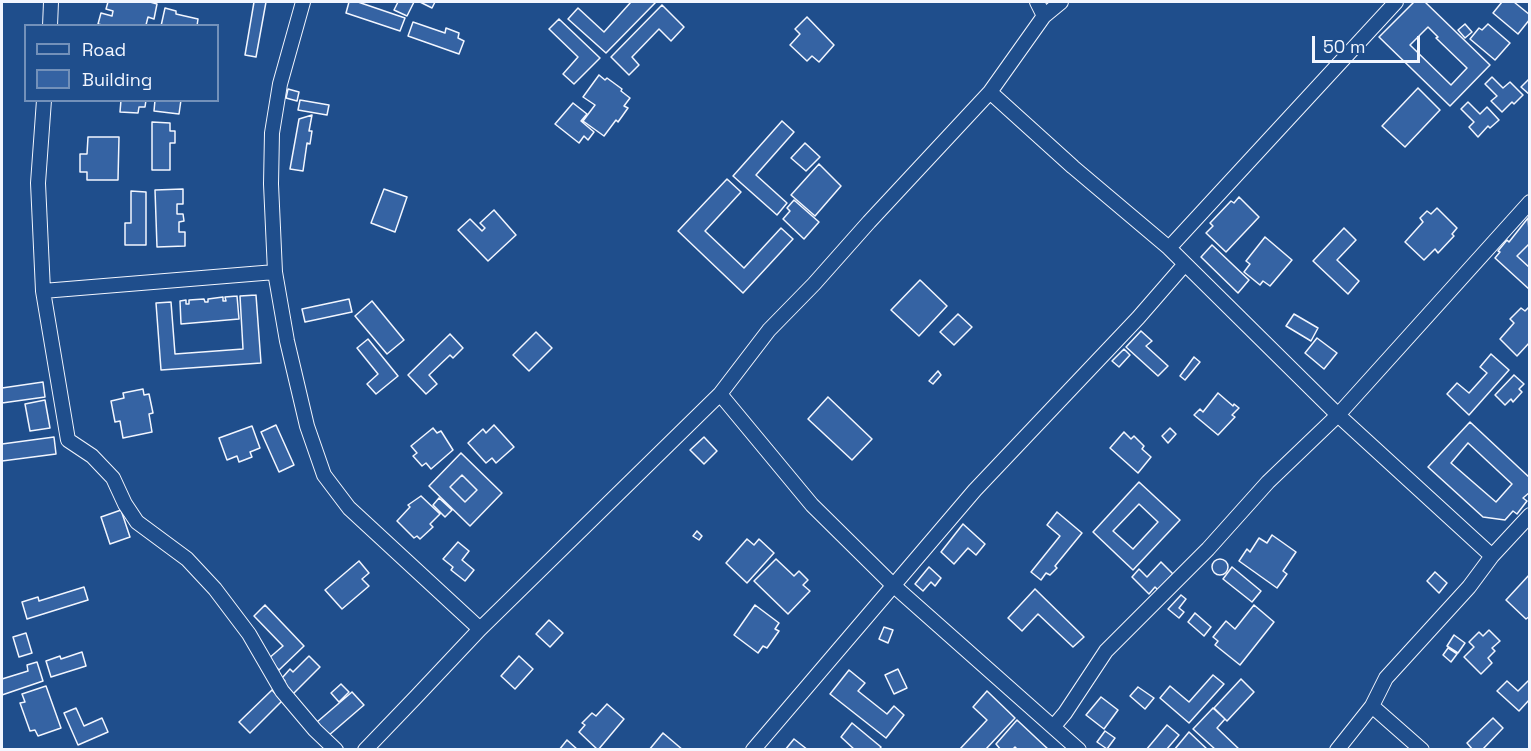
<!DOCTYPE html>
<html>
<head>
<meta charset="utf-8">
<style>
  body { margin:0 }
  #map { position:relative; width:1531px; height:751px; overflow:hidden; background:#1f4e8c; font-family:"Space Grotesk",sans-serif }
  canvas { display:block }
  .frame { position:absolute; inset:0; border:3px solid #f2f6ff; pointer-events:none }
  .legend { position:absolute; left:24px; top:24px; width:195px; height:78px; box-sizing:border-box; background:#1f4e8c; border:2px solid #7391ba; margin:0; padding:8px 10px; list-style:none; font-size:18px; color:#f2f6ff }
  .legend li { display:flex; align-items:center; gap:12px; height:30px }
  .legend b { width:30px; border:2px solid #7391ba }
  .scale { position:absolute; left:1312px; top:36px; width:108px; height:27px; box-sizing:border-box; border:3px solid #f2f6ff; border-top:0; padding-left:8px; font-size:18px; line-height:21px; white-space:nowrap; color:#f2f6ff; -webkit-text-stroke:4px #1f4e8c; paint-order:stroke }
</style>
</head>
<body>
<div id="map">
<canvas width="1531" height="751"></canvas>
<div class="frame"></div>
<ul class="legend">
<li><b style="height:8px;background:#1f4e8c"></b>Road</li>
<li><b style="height:16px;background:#3563a3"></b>Building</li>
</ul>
<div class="scale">50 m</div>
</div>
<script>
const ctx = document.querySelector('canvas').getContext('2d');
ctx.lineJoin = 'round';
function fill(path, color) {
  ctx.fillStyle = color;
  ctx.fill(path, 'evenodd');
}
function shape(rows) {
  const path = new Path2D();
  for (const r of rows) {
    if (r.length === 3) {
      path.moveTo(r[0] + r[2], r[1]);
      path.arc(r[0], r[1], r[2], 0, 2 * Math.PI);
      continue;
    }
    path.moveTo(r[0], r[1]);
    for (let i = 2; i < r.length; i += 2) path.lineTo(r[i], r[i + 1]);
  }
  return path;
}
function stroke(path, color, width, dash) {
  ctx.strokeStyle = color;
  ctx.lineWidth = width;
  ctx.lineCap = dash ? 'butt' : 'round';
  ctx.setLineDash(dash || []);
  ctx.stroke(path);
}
const building = shape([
  [108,2,150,2,157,4,154,19,148,17,146,25,144,26,106,26,98,24,101,13,112,16,113,11,106,9,108,2],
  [254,2,266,2,256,57,245,55,254,2],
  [349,2,358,2,405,18,400,31,346,13,349,2],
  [398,2,414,2,407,16,394,10,398,2],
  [420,2,435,2,432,8,420,2],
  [631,2,656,2,606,53,568,19,578,8,604,32,631,2],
  [1414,2,1425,2,1490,65,1450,106,1379,37,1414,2],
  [1428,27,1438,37,1436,38,1467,68,1451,85,1410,45,1428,27],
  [1502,2,1514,2,1530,15,1530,19,1518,34,1493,13,1502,2],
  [662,5,684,27,671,41,659,29,632,57,639,65,629,75,611,57,662,5],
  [165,8,176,11,176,14,198,19,197,26,161,26,165,8],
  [807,17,834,45,819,62,812,56,807,61,790,45,800,34,795,29,807,17],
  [559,19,600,58,574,84,563,74,578,57,549,29,559,19],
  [413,22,445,33,446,28,459,33,458,38,464,41,459,54,408,36,413,22],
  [1465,24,1472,32,1465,38,1458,30,1465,24],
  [1488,24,1510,43,1495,60,1470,39,1479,28,1482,30,1488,24],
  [599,75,605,80,607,78,622,89,621,91,630,98,624,106,628,108,618,122,616,120,604,136,583,121,595,105,583,97,599,75],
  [1492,77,1503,88,1510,82,1523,95,1514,104,1512,102,1502,112,1491,101,1497,96,1485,84,1492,77],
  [1530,78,1530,95,1521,87,1530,78],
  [1418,88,1440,110,1405,147,1382,126,1418,88],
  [288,89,299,92,297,101,286,98,288,89],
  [121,100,146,100,145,107,139,107,138,113,120,112,121,100],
  [155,100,181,100,179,114,154,111,155,100],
  [300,100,329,105,327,115,298,110,300,100],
  [1468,102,1480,114,1487,107,1499,120,1490,128,1488,126,1478,137,1469,127,1474,122,1461,109,1468,102],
  [573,103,587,114,581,121,594,132,588,140,584,136,579,143,555,124,573,103],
  [312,115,309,131,312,131,310,144,307,143,303,171,290,169,299,119,312,115],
  [782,121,794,132,756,175,787,203,777,215,733,176,782,121],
  [152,122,170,123,170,131,175,131,175,143,170,143,170,170,152,170,152,122],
  [88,137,119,137,118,180,87,180,87,172,80,172,80,154,87,154,88,137],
  [805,143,820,157,806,171,791,158,805,143],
  [819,164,841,186,815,216,791,195,819,164],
  [727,179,741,192,705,231,744,268,781,228,793,239,743,293,678,231,727,179],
  [183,189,183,204,177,204,177,214,183,214,184,221,179,222,179,232,185,232,185,246,157,247,155,190,183,189],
  [384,189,407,197,395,232,371,223,384,189],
  [131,191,146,192,146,245,125,245,125,223,131,223,131,191],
  [1239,197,1259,217,1226,252,1206,233,1213,226,1210,223,1231,201,1234,203,1239,197],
  [794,200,819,222,804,239,783,219,790,211,787,208,794,200],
  [1437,208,1457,228,1452,234,1454,236,1438,253,1435,249,1424,260,1405,242,1423,222,1420,218,1427,211,1431,214,1437,208],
  [494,210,516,235,488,261,458,230,470,219,482,231,485,228,480,223,494,210],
  [1528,218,1530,243,1517,256,1530,268,1530,290,1495,258,1500,252,1498,251,1507,240,1509,242,1528,218],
  [1344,228,1356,240,1337,260,1359,281,1348,294,1313,261,1344,228],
  [1265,237,1292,260,1270,286,1263,281,1260,285,1244,272,1250,264,1246,261,1265,237],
  [1530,243,1530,268,1517,256,1530,243],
  [1212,245,1249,280,1238,293,1201,257,1212,245],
  [920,280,947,306,919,336,891,310,920,280],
  [256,295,261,363,161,370,156,303,171,302,175,354,243,349,240,296,256,295],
  [237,296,239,319,181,324,180,301,186,300,186,304,189,304,189,300,204,299,205,302,208,302,208,299,223,297,223,301,226,301,225,297,237,296],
  [349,299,352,312,305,322,302,309,349,299],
  [372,301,404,340,387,354,355,316,372,301],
  [1530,306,1530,342,1517,356,1500,339,1514,323,1510,319,1521,308,1525,311,1530,306],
  [958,314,972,327,954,345,940,332,958,314],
  [1294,314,1318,328,1311,341,1286,326,1294,314],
  [1141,331,1152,341,1146,346,1168,366,1158,376,1126,347,1141,331],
  [536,332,552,348,529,371,513,355,536,332],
  [450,334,463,348,453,358,450,355,429,375,437,384,426,394,408,375,450,334],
  [1317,338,1337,353,1324,369,1305,353,1317,338],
  [368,339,398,376,376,394,367,384,378,374,357,348,368,339],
  [1124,349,1130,355,1119,367,1112,361,1124,349],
  [1491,354,1509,370,1469,415,1447,394,1457,383,1469,393,1487,373,1480,367,1491,354],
  [1194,357,1200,362,1185,380,1180,376,1194,357],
  [938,371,941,375,933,384,929,381,938,371],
  [1514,375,1524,384,1519,389,1522,392,1513,402,1511,399,1505,405,1495,395,1514,375],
  [43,382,45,397,2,403,2,388,43,382],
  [143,389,144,395,149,394,153,413,149,414,152,432,123,438,120,421,115,422,111,401,124,398,123,393,143,389],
  [1218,393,1233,406,1234,404,1239,408,1232,415,1235,417,1218,435,1194,415,1200,409,1203,412,1218,393],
  [828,397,872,439,852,460,808,419,828,397],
  [45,400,50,428,30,431,25,404,45,400],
  [1470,422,1530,478,1530,492,1523,498,1527,501,1517,514,1513,511,1505,520,1483,517,1428,467,1470,422],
  [1468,443,1512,484,1496,502,1451,463,1468,443],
  [276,425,294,465,279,472,261,432,276,425],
  [494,425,514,447,496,463,492,458,486,463,468,443,483,429,486,433,494,425],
  [252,426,260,448,250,452,252,457,239,462,237,456,227,460,219,438,252,426],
  [433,428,437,433,441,431,453,450,431,469,426,463,422,466,413,456,417,453,411,446,433,428],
  [1170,428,1176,434,1168,443,1162,436,1170,428],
  [1124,432,1131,439,1134,436,1144,446,1142,449,1151,457,1138,473,1110,448,1124,432],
  [54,437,56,454,2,461,2,444,54,437],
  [704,437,717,451,704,464,690,450,704,437],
  [461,453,502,493,470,526,429,486,461,453],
  [462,475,477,490,465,502,450,487,462,475],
  [462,475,477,490,465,502,450,487,462,475],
  [1139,482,1180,520,1133,570,1093,532,1139,482],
  [1139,504,1158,522,1133,549,1113,531,1139,504],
  [421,496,440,514,430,524,433,527,420,539,417,536,414,538,397,521,410,507,408,505,421,496],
  [439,498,452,510,445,517,433,505,439,498],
  [121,510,130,537,110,544,101,517,121,510],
  [1057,512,1082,533,1055,566,1057,568,1050,575,1046,573,1041,580,1031,572,1060,536,1047,525,1057,512],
  [963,524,985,544,976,555,968,548,954,564,941,552,963,524],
  [697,531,702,536,699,540,693,536,697,531],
  [1272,535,1296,552,1283,571,1287,574,1277,588,1239,561,1247,549,1250,552,1259,538,1267,543,1272,535],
  [747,539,754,545,759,539,774,553,747,583,726,563,747,539],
  [458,542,469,551,462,560,474,570,465,581,451,570,453,567,443,559,458,542],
  [776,559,794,576,799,571,808,580,803,585,810,591,788,614,754,581,776,559],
  [1220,567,8],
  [359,561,369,573,362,579,369,586,342,609,325,590,359,561],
  [1161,562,1173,574,1158,590,1155,587,1149,594,1132,577,1139,569,1147,577,1161,562],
  [929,567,941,578,935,586,931,582,923,591,915,584,929,567],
  [1232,567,1261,591,1252,602,1223,579,1232,567],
  [1435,572,1447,583,1439,593,1427,581,1435,572],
  [1530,574,1530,616,1526,619,1506,600,1530,574],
  [84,587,88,600,27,619,22,602,38,597,39,601,84,587],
  [1035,589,1084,637,1073,647,1038,614,1022,631,1008,618,1035,589],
  [1181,595,1186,599,1179,608,1184,612,1179,618,1168,609,1181,595],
  [265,605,304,646,279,670,268,659,283,646,254,616,265,605],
  [755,605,779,623,775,629,779,631,767,648,763,646,758,653,734,635,755,605],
  [1254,605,1274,622,1240,665,1215,645,1218,641,1213,637,1226,621,1235,629,1254,605],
  [1195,613,1211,627,1204,636,1188,622,1195,613],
  [549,620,563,633,550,647,536,634,549,620],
  [884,627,893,630,888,643,879,639,884,627],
  [1489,630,1500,641,1492,648,1495,651,1488,658,1492,663,1481,674,1464,657,1474,647,1469,642,1479,632,1483,636,1489,630],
  [26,633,32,653,19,657,13,637,26,633],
  [1454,635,1465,643,1458,653,1447,646,1454,635],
  [1448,648,1457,654,1451,662,1443,655,1448,648],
  [82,652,86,666,51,677,46,661,60,656,61,659,82,652],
  [309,656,320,667,290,697,280,686,285,681,282,678,290,669,293,672,309,656],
  [519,656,533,669,515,689,501,676,519,656],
  [37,662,43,681,2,695,2,679,28,671,27,665,37,662],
  [898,669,907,688,894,694,885,675,898,669],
  [849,670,865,683,858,691,887,714,894,706,904,715,886,738,830,694,849,670],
  [1213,675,1224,684,1189,723,1160,698,1170,686,1189,702,1213,675],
  [1241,679,1254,692,1227,721,1214,708,1241,679],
  [1507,681,1518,691,1528,681,1530,682,1530,699,1519,711,1497,691,1507,681],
  [341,684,349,692,339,702,331,693,341,684],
  [46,686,61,728,38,736,35,730,30,731,20,703,25,702,22,694,46,686],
  [1138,687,1154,698,1145,709,1130,696,1138,687],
  [272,690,282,701,250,733,239,722,272,690],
  [987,691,1015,718,985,750,959,750,987,720,973,707,987,691],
  [352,692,364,705,328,736,317,722,352,692],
  [1101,697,1118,710,1104,729,1086,715,1101,697],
  [607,704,624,719,598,750,579,732,585,725,582,723,592,713,596,716,607,704],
  [76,708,84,726,102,718,108,732,78,745,64,713,76,708],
  [1213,708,1225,719,1217,728,1240,750,1216,750,1193,729,1213,708],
  [1493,718,1503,728,1482,750,1473,750,1467,743,1493,718],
  [1017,720,1049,750,1018,750,1015,747,1012,750,1001,750,996,744,1017,720],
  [852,723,881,747,879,750,855,750,841,737,852,723],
  [1167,725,1179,735,1166,750,1146,750,1167,725],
  [1105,731,1115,738,1107,749,1097,742,1105,731],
  [1189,732,1208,750,1174,750,1189,732],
  [663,733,683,750,649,750,663,733],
  [794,739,808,750,785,750,794,739],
  [567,740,578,750,559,750,567,740]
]);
fill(building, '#3563a3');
stroke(building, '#f2f6ff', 1.5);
const street = shape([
  [303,2,280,84,272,133,271,184,275,272,287,341,307,426,324,475,349,508,480,629],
  [1037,2,1044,16,990,92,1073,167,1169,248,1338,415,1492,556],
  [1044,16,1061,2],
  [50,26,51,2],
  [990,92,869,222,814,284,769,330,720,394,812,505,893,585,1079,750],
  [44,100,38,183,43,291,68,440,92,456,113,478,125,504,137,522,187,559,215,589,249,634,282,691,315,730,336,750],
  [1169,248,1396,2],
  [43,291,275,272],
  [1372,706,1422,750],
  [1054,726,1065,713,1106,651,1208,549,1268,482,1338,415,1530,202],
  [365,750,415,698,480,629,720,394],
  [753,750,975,490,1138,318,1185,264],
  [1337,750,1372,706,1386,678,1469,587,1492,556,1530,515]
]);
stroke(street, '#f2f6ff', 16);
stroke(street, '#1f4e8c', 14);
</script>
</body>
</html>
